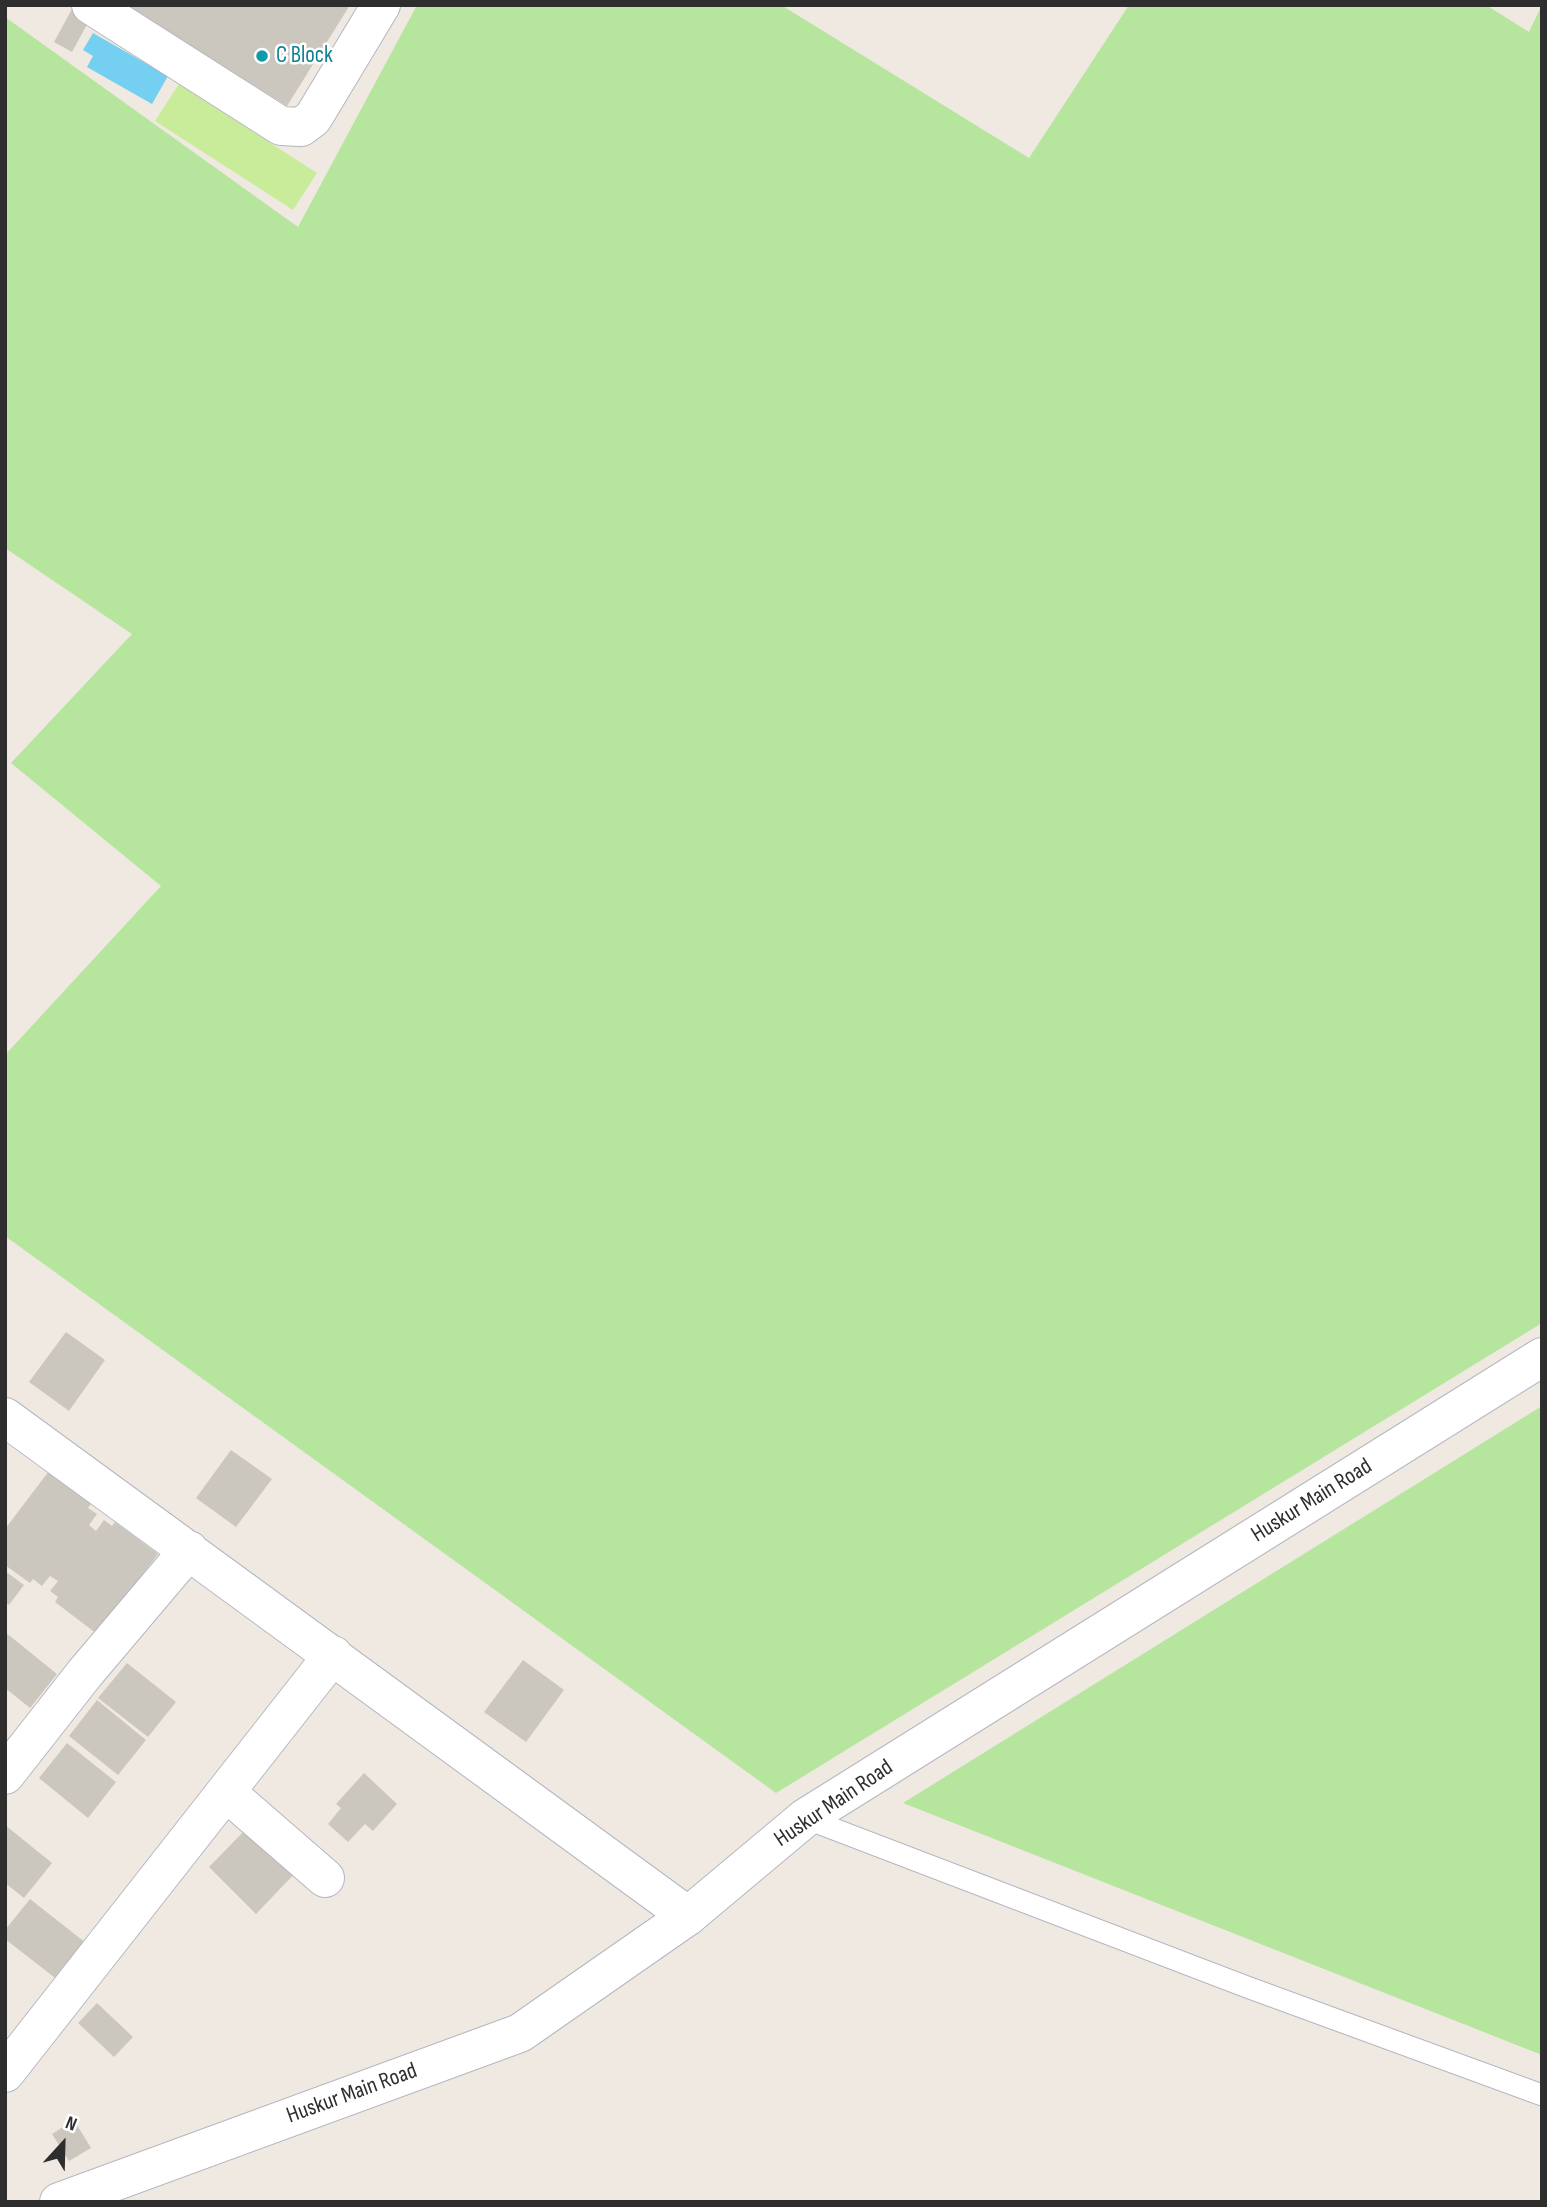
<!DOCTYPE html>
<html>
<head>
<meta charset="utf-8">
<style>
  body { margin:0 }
  #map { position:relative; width:1547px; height:2207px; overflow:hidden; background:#efe9e1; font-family:"Sofia Sans Condensed",sans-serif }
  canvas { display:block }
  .frame { position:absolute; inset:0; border:7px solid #2e2e2e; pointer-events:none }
  .north { position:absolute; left:28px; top:2109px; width:70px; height:70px; -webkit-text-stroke:5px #fff; paint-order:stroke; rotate:22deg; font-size:19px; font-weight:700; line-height:28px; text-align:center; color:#2e2e2e }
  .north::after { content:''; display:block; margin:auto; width:24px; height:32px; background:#2e2e2e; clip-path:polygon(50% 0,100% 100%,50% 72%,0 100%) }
</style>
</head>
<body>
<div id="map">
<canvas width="1547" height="2207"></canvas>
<div class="frame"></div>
<div class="north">N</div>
</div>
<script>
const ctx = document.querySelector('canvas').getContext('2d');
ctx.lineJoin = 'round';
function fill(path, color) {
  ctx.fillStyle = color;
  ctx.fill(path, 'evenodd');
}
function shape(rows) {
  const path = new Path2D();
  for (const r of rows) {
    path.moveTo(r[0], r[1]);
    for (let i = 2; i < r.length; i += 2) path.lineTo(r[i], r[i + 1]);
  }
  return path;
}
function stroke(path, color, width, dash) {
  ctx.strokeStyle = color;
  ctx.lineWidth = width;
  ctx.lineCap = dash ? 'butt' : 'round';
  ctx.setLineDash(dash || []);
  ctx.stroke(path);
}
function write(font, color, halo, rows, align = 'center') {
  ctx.font = font + ' "Sofia Sans Condensed",sans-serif';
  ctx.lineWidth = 5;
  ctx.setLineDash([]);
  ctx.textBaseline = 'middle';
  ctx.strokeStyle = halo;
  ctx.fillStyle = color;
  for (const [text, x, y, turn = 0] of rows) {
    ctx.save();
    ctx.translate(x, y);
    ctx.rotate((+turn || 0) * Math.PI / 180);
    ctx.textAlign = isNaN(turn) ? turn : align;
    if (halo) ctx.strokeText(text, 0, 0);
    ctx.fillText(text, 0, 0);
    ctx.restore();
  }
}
fill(shape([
  [417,5,781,5,1029,158,1129,5,1486,5,1529,32,1542,5,1542,1323,776,1793,5,1236,5,1055,161,886,11,763,132,634,5,548,5,17,298,227],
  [1542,1406,1542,2055,903,1803]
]), '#b6e59e');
fill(shape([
  [179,84,317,173,293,210,155,121]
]), '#c9ec9a');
fill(shape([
  [93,33,168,76,152,104,87,67,93,56,83,50]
]), '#75cff0');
fill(shape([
  [125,5,350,5,287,106],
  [72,9,90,19,72,52,54,42],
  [66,1332,105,1360,69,1411,29,1382],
  [231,1450,272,1479,236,1527,196,1498],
  [49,1471,91,1504,88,1508,97,1514,89,1525,96,1531,104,1520,112,1526,115,1522,158,1554,97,1634,55,1602,58,1597,50,1591,58,1581,50,1576,42,1586,33,1579,30,1583,5,1565,5,1529],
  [5,1571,24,1585,9,1605,5,1603],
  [5,1632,57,1674,30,1708,5,1688],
  [523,1660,564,1690,526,1742,484,1712],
  [127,1663,176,1702,148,1737,98,1698],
  [97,1700,146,1740,118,1775,69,1736],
  [67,1743,116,1782,88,1818,39,1778],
  [364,1773,397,1804,373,1831,365,1824,348,1842,328,1824,341,1808,336,1804],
  [253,1822,300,1868,256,1914,209,1867],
  [5,1825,52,1863,24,1898,5,1883],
  [30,1899,91,1947,63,1984,5,1939,5,1930],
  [97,2003,133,2037,114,2057,78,2023],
  [74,2120,91,2148,69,2161,52,2134]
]), '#cbc7bf');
const lane = shape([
  [805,1818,1247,1987,1542,2095]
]);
const street = shape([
  [91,5,281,126,301,127,313,118,381,5],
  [5,1417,688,1916],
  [5,1775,85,1673,189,1550],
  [226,1792,325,1878],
  [5,2073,333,1655]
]);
const secondary = shape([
  [59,2202,520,2033,688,1916,805,1818,1542,1357]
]);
stroke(lane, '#b4b7c1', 23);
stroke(street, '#b4b7c1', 40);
stroke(secondary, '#b4b7c1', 40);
stroke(lane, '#fff', 21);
stroke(street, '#fff', 38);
stroke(secondary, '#fff', 38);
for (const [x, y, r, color] of [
  [262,56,7,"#0f9aa8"]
]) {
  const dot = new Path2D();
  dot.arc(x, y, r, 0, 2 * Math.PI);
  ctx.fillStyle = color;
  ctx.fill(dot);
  stroke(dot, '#fff', 2.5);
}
write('23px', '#0d838f', '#fff', [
  ["C Block",276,56]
], 'left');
write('23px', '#2e2e2e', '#fff', [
  ["Huskur Main Road",1312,1501,-32],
  ["Huskur Main Road",834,1804,-34],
  ["Huskur Main Road",352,2094,-20]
]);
</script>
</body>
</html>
